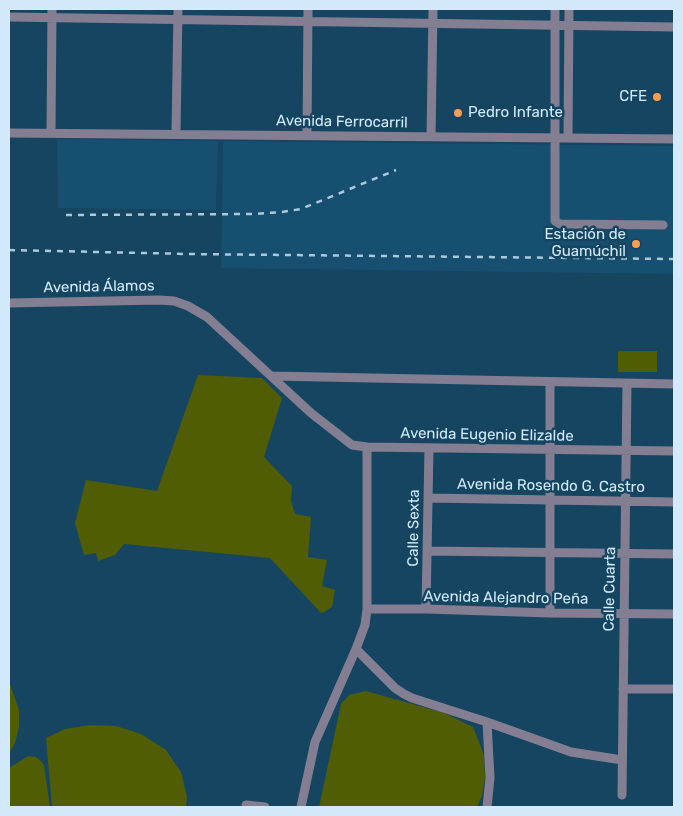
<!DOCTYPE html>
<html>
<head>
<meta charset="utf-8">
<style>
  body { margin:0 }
  #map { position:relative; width:683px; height:816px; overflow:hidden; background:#154560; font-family:Rubik,sans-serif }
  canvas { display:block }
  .frame { position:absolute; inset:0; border:10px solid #d2eafb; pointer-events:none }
</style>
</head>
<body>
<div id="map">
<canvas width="683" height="816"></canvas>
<div class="frame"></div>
</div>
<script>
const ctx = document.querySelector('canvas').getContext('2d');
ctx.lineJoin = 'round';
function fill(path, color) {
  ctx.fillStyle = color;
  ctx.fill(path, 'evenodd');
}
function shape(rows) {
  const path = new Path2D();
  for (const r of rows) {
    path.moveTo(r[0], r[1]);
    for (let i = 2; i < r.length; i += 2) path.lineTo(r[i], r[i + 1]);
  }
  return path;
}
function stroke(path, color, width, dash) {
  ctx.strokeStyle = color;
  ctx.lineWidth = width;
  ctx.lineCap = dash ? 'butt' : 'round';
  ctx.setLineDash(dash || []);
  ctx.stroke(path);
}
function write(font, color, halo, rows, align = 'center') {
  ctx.font = font + ' Rubik,sans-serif';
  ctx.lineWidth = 5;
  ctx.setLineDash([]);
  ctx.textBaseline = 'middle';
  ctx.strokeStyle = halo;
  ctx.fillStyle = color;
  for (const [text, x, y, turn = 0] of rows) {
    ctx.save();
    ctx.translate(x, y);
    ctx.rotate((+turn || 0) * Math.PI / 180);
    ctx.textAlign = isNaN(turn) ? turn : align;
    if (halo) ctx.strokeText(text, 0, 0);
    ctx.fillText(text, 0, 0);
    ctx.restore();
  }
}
fill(shape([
  [57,139,218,141,216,210,58,208],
  [223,141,674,146,674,274,221,268]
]), '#164f6f');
fill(shape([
  [618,351,657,351,657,372,618,372],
  [198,375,262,378,282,398,264,457,292,486,291,501,295,514,311,517,308,557,327,560,322,586,335,590,332,607,324,612,321,613,270,558,124,544,115,555,98,561,96,553,84,555,75,523,86,480,157,491],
  [9,681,19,710,19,727,15,743,9,753],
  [366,691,444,713,473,727,484,755,485,778,482,796,477,807,319,807,341,704,349,695],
  [90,725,116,726,141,734,166,750,181,772,187,797,186,807,52,807,46,738,65,729],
  [28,756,36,757,41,761,44,766,50,807,9,807,9,768]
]), '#515d04');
stroke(shape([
  [555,9,555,221,560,224,663,225],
  [9,17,674,27],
  [9,133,674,139],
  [51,133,52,9],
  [176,134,178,9],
  [307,135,308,9],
  [431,137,433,9],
  [568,138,569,9],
  [9,303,159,300,174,301,188,306,207,317,311,413,352,445,367,447,674,451],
  [271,376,674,384],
  [428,498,674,502],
  [427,551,674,554],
  [367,609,426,609,550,613,674,614],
  [426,609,429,448],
  [550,613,550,382],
  [356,649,395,688,404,694,412,698,487,722,571,752,622,760],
  [623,689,674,689],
  [622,795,627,384],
  [246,805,265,807],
  [301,807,315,742,356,649,365,625,367,609,367,447],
  [487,807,490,778,487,722]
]), '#847e92', 9);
stroke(shape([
  [66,215,253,214,282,212,301,209,396,170],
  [9,250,188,254,674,259]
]), '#adcadd', 2.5, [6, 6]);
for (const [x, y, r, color] of [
  [657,97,5,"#fb9e51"],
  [458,113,5,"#fb9e51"],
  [636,244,5,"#fb9e51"]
]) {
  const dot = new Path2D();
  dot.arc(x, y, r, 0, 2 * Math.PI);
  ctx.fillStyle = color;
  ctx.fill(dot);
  stroke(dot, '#154560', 2);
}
write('15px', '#d2eafb', '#154560', [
  ["CFE",647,97],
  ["Pedro Infante",468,113,"left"],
  ["Estación de",626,235],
  ["Guamúchil",626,252]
], 'right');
write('15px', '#d2eafb', '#154560', [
  ["Avenida Ferrocarril",342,122,1],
  ["Avenida Álamos",99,287,-1],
  ["Avenida Eugenio Elizalde",487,435,1],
  ["Avenida Rosendo G. Castro",551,486,1],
  ["Calle Sexta",414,528,-89],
  ["Calle Cuarta",610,589,-89],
  ["Avenida Alejandro Peña",506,598,1]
]);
</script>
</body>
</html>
